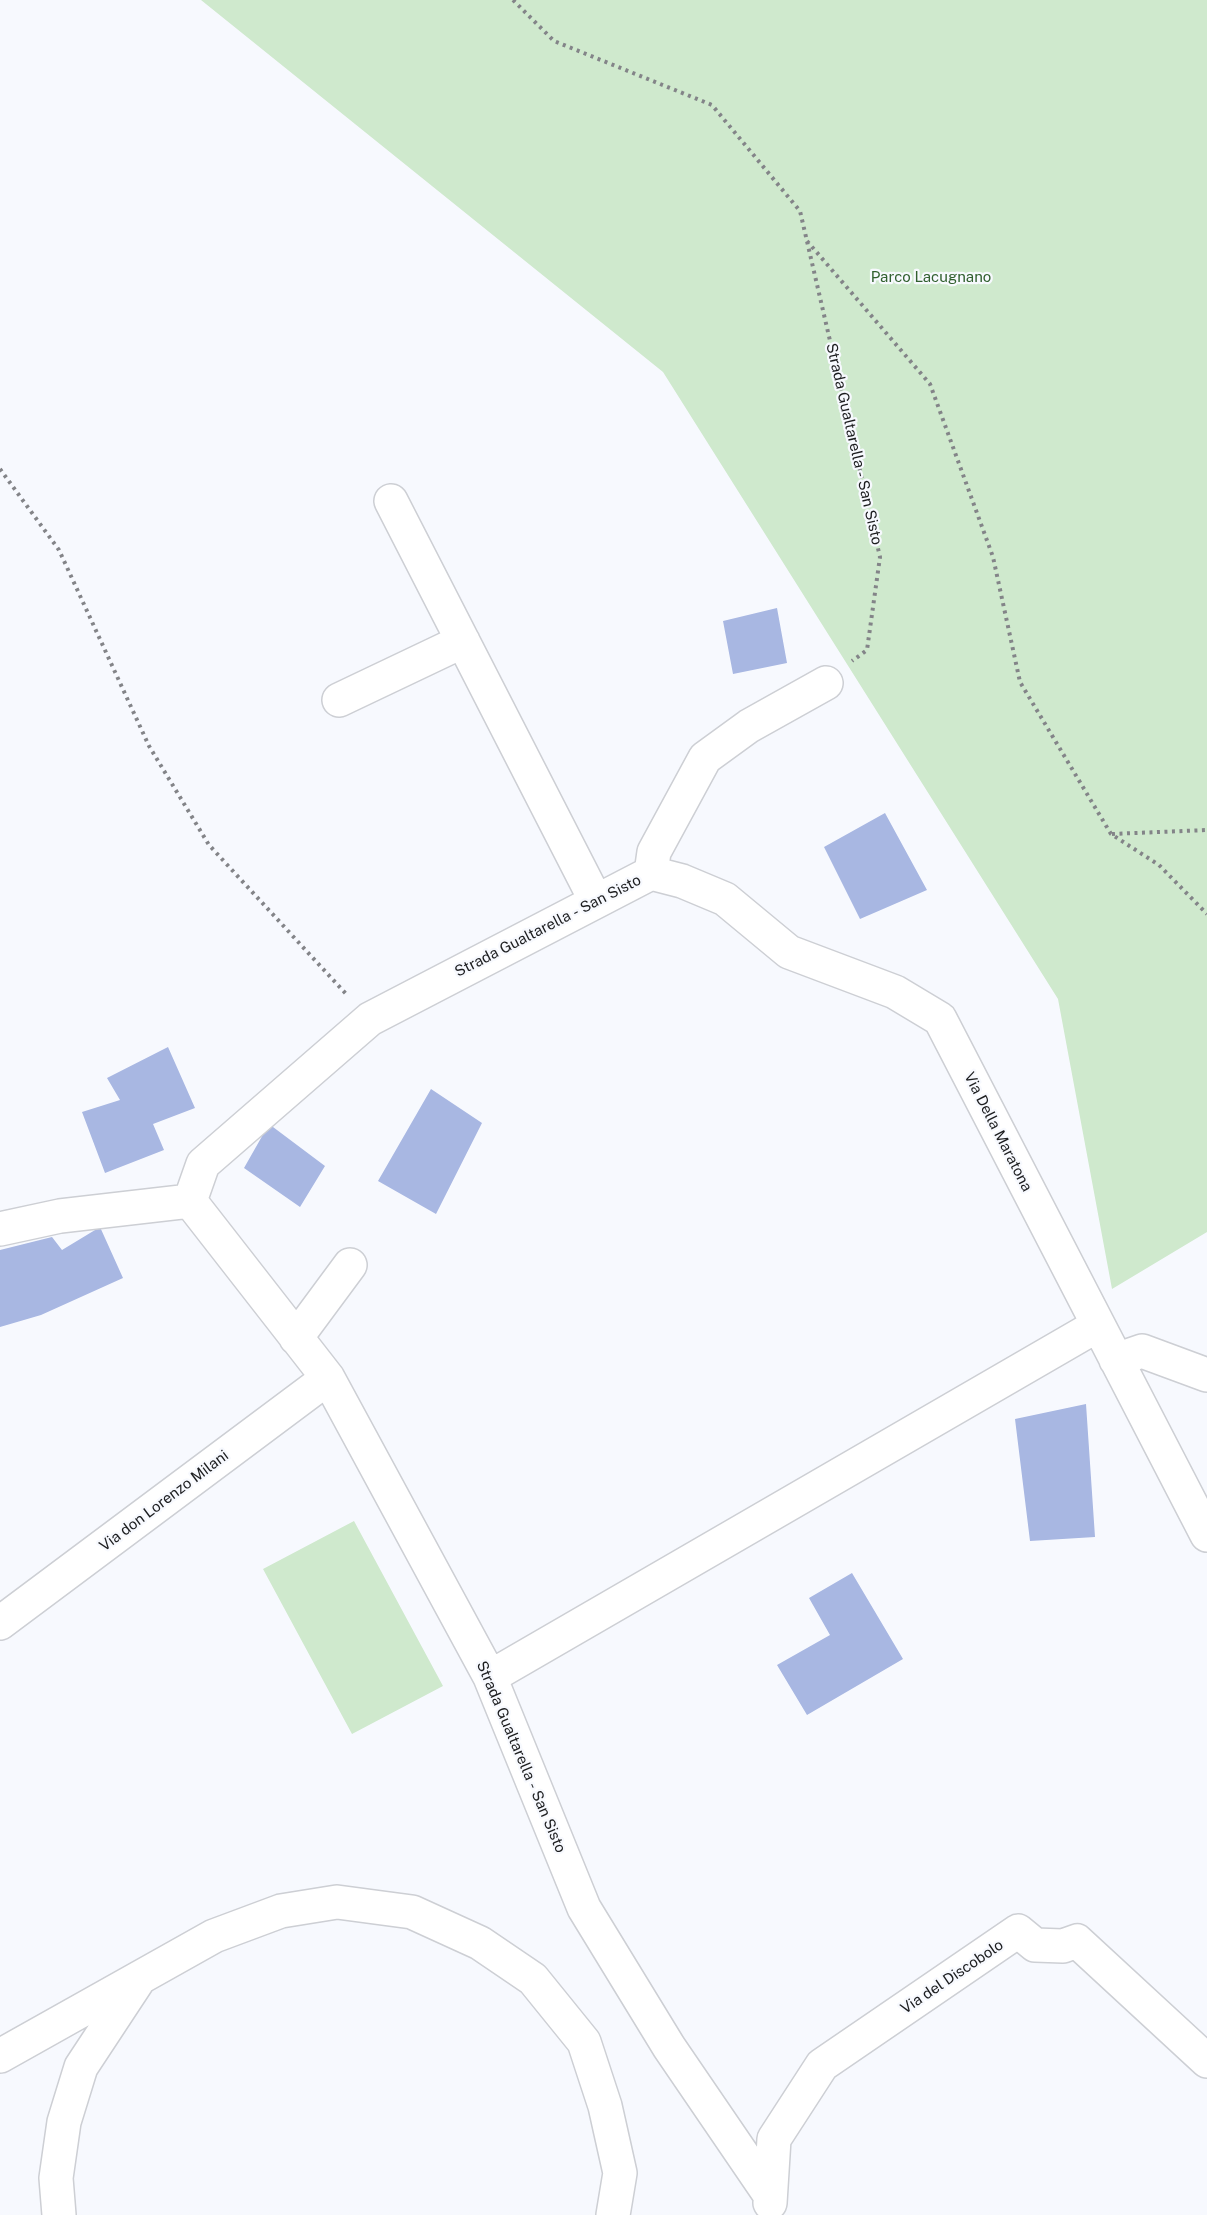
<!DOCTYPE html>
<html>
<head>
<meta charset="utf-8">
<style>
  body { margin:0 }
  canvas { display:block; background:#f7f9fe }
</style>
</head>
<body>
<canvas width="1207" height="2215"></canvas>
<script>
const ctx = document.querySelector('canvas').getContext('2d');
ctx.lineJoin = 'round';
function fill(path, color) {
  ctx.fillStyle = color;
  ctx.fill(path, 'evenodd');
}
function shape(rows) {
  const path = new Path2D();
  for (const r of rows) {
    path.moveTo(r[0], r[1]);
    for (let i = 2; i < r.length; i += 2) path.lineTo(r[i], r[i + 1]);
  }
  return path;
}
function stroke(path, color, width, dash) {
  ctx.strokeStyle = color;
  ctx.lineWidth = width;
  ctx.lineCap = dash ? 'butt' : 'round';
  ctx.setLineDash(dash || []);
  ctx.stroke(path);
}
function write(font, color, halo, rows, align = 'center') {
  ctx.font = font + ' "Public Sans",sans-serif';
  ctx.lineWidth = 4.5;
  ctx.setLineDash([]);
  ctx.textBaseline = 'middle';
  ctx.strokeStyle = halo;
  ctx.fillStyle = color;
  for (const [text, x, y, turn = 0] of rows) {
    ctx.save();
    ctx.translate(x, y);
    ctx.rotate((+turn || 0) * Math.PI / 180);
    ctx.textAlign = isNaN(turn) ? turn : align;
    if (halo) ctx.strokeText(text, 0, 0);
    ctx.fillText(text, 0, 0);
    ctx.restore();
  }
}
fill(shape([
  [201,0,1207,0,1207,1232,1112,1289,1058,999,663,372],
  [354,1521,443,1686,352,1734,263,1569]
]), '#cfe9cd');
fill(shape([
  [777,608,787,663,733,674,723,621],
  [885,813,927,890,860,919,824,847],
  [168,1047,195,1108,153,1124,164,1150,105,1173,82,1112,120,1100,107,1078],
  [431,1089,482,1123,436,1214,378,1181],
  [269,1124,325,1166,300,1207,244,1168],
  [100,1227,123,1278,41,1315,0,1327,0,1250,52,1237,62,1250],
  [1086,1404,1095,1537,1030,1541,1015,1419],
  [852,1573,903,1659,807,1715,777,1665,830,1635,809,1598]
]), '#a8b7e2');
const minor = shape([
  [391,501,596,901],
  [339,700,463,641],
  [651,873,370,1019,203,1164,190,1201,328,1378,490,1677,584,1908,669,2047,770,2195],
  [651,873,682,881,725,899,789,952,895,992,940,1019,1207,1535],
  [651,873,654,852,705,758,749,726,826,683],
  [0,1229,60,1216,190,1201],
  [296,1338,350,1265],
  [1116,1360,1142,1351,1207,1375],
  [0,1623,328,1378],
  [490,1677,1098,1325],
  [770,2203,774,2139,822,2065,1018,1931,1035,1945,1063,1946,1077,1941,1207,2061]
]);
const highway = shape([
  [0,2056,214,1936,281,1911,337,1902,412,1912,480,1943,533,1979,584,2042,605,2106,620,2173,613,2215],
  [59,2215,56,2178,64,2122,81,2067,137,1982]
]);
stroke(minor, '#cdcfd4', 36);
stroke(highway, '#cdcfd4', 36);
stroke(shape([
  [513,0,554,41,712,105,800,211,880,557,867,650,852,661],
  [807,241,930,384,993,557,1020,682,1111,834,1159,865,1207,914],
  [0,469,59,550,149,746,209,845,347,995],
  [1112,834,1207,830]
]), '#838488', 4, [3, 4.5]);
stroke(minor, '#fff', 33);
stroke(highway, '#fff', 33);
write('15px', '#31602f', '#f7f9fe', [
  ["Parco Lacugnano",931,277]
]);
write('15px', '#1c1d1f', '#f7f9fe', [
  ["Strada Gualtarella - San Sisto",854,444,77],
  ["Strada Gualtarella - San Sisto",548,926,-27],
  ["Via Della Maratona",998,1132,63],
  ["Via don Lorenzo Milani",164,1501,-37],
  ["Strada Gualtarella - San Sisto",521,1757,67],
  ["Via del Discobolo",952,1977,-34]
]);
</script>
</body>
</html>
